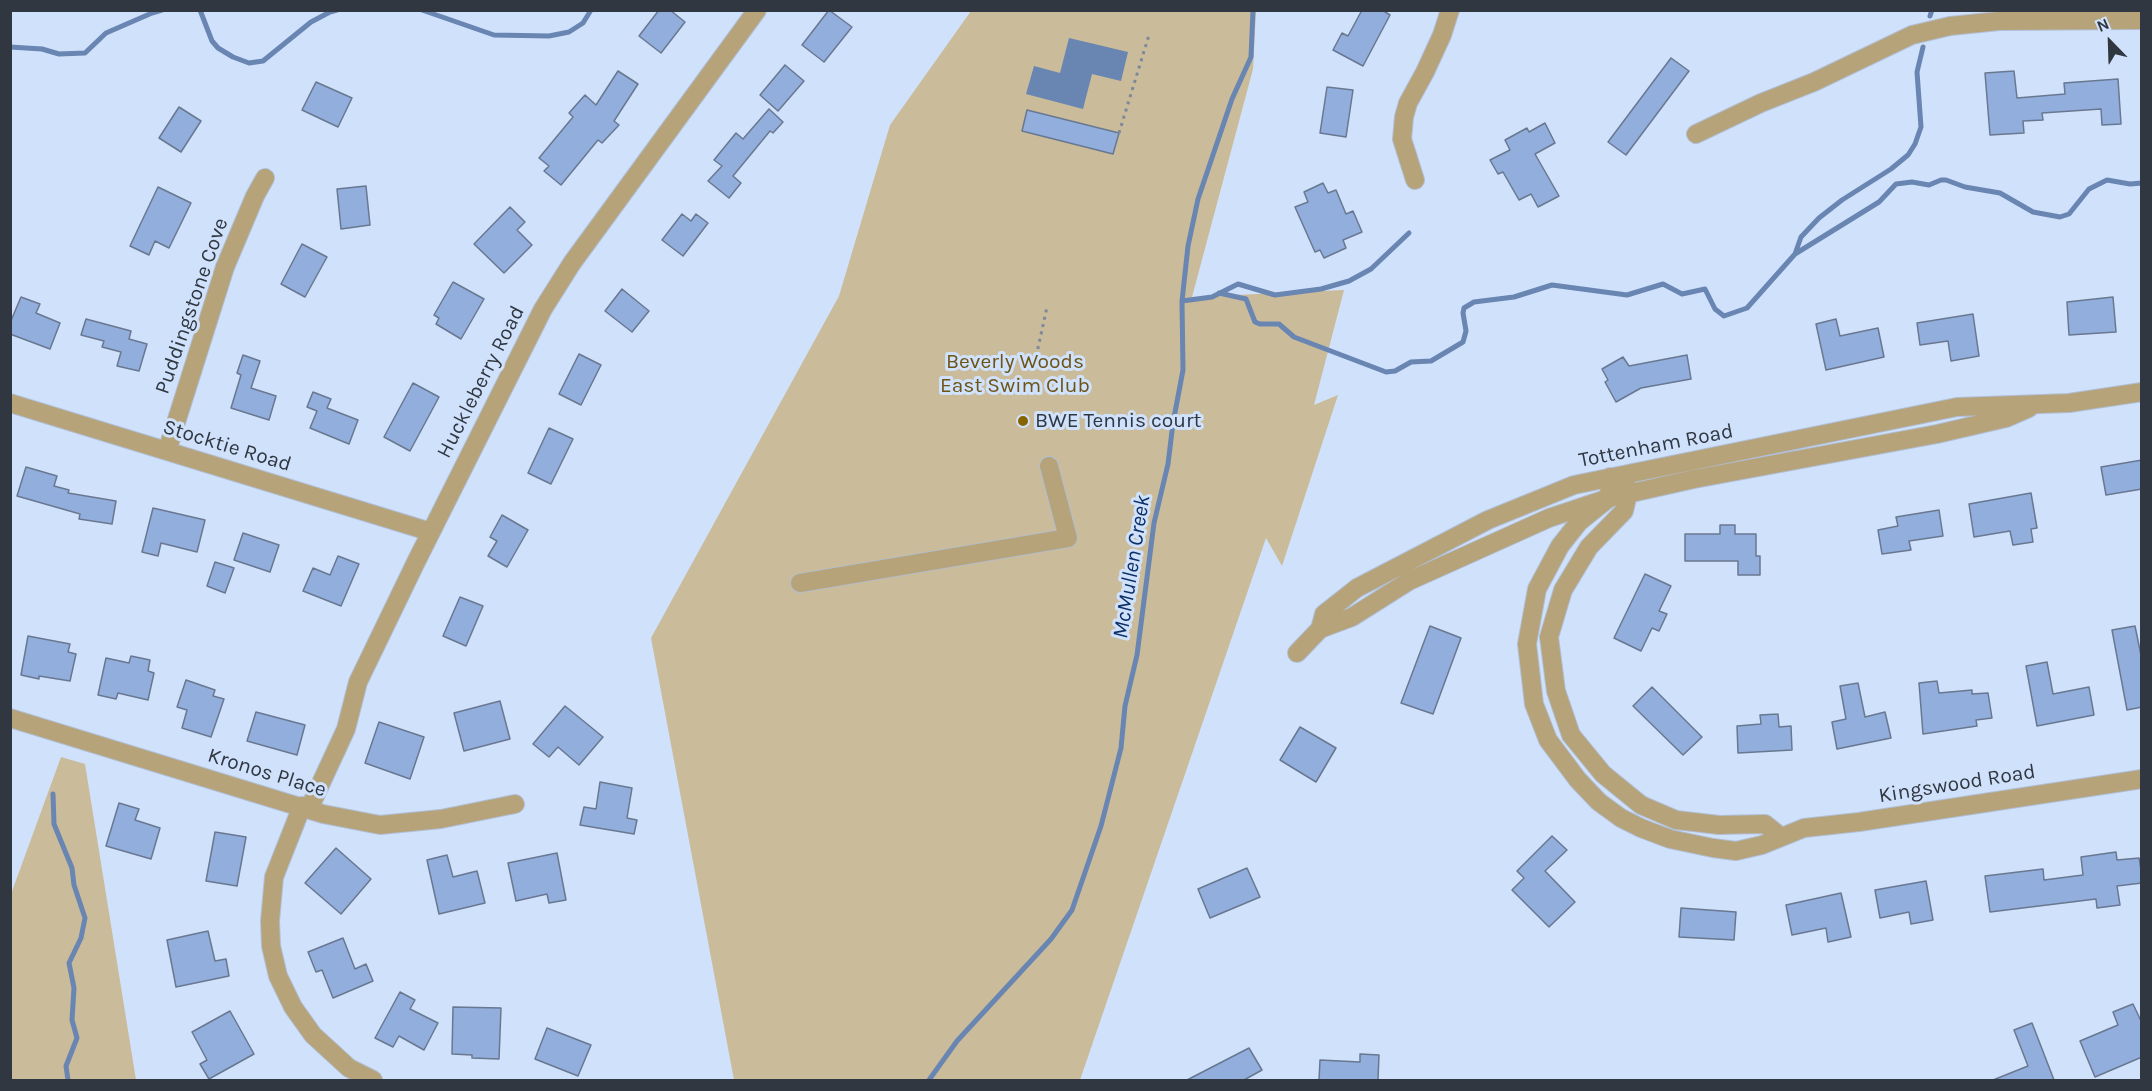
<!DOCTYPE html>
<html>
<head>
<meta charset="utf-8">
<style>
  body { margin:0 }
  #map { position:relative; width:2152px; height:1091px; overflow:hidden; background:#d0e1fb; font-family:Karla,sans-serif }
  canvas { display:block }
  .frame { position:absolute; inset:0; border:12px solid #303741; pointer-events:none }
  .north { position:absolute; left:2080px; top:12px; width:60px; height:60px; -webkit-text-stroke:4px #d0e1fb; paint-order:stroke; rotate:337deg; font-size:16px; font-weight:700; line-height:24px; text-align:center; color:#303741 }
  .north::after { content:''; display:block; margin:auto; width:21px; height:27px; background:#303741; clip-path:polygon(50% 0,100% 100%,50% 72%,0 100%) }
</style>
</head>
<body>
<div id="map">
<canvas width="2152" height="1091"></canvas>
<div class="frame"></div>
<div class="north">N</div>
</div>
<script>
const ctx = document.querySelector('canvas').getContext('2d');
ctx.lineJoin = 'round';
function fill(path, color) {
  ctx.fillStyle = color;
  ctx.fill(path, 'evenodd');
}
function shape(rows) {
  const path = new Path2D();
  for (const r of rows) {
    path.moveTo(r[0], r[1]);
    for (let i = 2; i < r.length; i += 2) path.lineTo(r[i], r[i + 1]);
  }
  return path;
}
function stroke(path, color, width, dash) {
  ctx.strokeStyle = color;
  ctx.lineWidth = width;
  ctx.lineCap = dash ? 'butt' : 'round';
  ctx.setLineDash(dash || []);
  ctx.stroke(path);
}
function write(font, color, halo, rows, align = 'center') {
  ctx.font = font + ' Karla,sans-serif';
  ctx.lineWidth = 6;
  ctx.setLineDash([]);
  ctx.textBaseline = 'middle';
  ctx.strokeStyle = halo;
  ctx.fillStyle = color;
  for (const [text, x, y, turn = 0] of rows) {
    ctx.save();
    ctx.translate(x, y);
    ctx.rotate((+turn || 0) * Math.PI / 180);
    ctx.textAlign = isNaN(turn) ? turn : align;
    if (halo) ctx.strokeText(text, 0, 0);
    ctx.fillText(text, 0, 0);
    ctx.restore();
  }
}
fill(shape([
  [971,11,1256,11,1253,69,1192,297,1344,290,1314,405,1338,395,1282,566,1266,538,1080,1080,734,1080,651,638,839,296,890,125],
  [61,757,85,764,136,1080,11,1080,11,894]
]), '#cabb9b');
fill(shape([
  [1069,38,1128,52,1121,81,1092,74,1083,109,1026,94,1034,66,1060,73]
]), '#6985b2');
stroke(shape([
  [200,10,212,41,218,48,233,57,249,63,263,61,311,22,330,12,337,10],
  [422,10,494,35,549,36,569,32,583,23,591,10],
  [1930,16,1932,10],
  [10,47,42,49,59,54,85,53,106,33,152,13,162,10],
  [1795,254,1801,237,1819,218,1842,200,1891,169,1908,155,1915,144,1921,127,1917,72,1923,47],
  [1219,293,1246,299,1255,322,1260,324,1279,324,1294,337,1386,372,1395,371,1411,362,1431,361,1463,342,1466,331,1463,313,1464,308,1474,302,1514,297,1552,285,1627,295,1663,284,1682,294,1705,289,1715,309,1724,316,1747,308,1795,254,1879,202,1896,184,1912,182,1929,185,1941,180,1946,180,1965,187,2000,193,2033,212,2060,217,2069,214,2089,189,2107,180,2130,184,2142,183],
  [1182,301,1212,297,1238,284,1275,295,1321,289,1349,281,1371,269,1409,233],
  [53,794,54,824,72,868,74,885,85,918,81,938,69,963,74,988,72,1020,77,1038,66,1066,68,1080],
  [929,1080,957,1041,1051,939,1072,910,1101,826,1121,748,1125,706,1137,655,1154,523,1168,464,1173,423,1183,370,1182,301,1188,246,1198,199,1232,99,1251,57,1253,10]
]), '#6985b2', 5);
const building = shape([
  [659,10,670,10,685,22,661,53,639,36,659,10],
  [829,10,852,27,824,62,802,45,829,10],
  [1362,10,1382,10,1390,15,1363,66,1333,50,1342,33,1348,36,1362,10],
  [1671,58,1689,71,1626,155,1608,142,1671,58],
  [785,65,804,81,778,111,760,95,785,65],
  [618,71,638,84,614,121,619,125,602,143,598,140,561,185,544,171,549,166,539,158,573,117,569,113,585,95,596,105,618,71],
  [2014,71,2017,98,2065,94,2064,83,2118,79,2121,124,2102,125,2101,109,2042,113,2043,120,2023,121,2024,133,1990,135,1985,73,2014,71],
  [316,82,352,98,338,127,302,110,316,82],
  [1327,87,1353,90,1346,137,1320,133,1327,87],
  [179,107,201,121,181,152,159,138,179,107],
  [769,109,783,122,773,133,770,131,733,176,741,183,729,198,708,181,722,166,714,160,736,133,743,139,769,109],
  [1027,110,1119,133,1113,154,1022,131,1027,110],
  [1545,123,1555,143,1535,154,1559,196,1538,207,1531,194,1519,200,1503,172,1498,174,1490,160,1510,150,1505,140,1527,128,1529,132,1545,123],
  [1323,183,1328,193,1336,190,1346,214,1353,211,1362,232,1343,240,1346,248,1324,258,1320,250,1315,252,1295,207,1308,202,1304,192,1323,183],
  [366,186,370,225,341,229,337,189,366,186],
  [158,187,191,203,169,248,155,241,149,255,130,246,158,187],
  [510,207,525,222,517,230,532,245,504,273,474,244,510,207],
  [682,214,691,221,696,214,708,223,683,256,662,240,682,214],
  [302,244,327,257,305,297,281,284,302,244],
  [453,282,484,299,461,339,436,324,439,318,434,315,453,282],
  [622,289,649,311,632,332,605,311,622,289],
  [21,297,40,304,36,313,60,323,50,349,10,334,10,323,21,297],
  [2113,297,2116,332,2069,335,2067,302,2113,297],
  [1973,314,1979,356,1951,361,1948,341,1920,345,1917,323,1973,314],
  [86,319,131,331,129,339,147,344,139,371,117,366,121,352,102,347,104,341,81,335,86,319],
  [1836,319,1840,336,1878,328,1884,357,1826,370,1816,324,1836,319],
  [579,354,601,365,581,405,559,394,579,354],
  [243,355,260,361,251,388,276,396,269,420,231,408,241,375,237,373,243,355],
  [1687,355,1691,379,1641,388,1616,402,1605,382,1608,380,1602,369,1623,357,1629,366,1687,355],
  [413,383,439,397,410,451,384,437,413,383],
  [313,392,331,399,327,408,358,420,349,444,310,428,317,411,307,407,313,392],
  [549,428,573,439,551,484,528,473,549,428],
  [2142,460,2142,489,2106,495,2101,467,2142,460],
  [26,467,57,476,54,486,69,490,68,493,116,501,112,524,79,519,80,514,17,496,26,467],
  [2031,493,2037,528,2031,529,2033,542,2013,545,2010,531,1974,537,1969,504,2031,493],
  [153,508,205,520,197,552,161,543,158,556,142,552,153,508],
  [1939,510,1943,536,1909,541,1911,550,1882,554,1878,530,1898,526,1896,517,1939,510],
  [502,515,528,530,507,567,488,556,497,541,490,537,502,515],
  [1720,525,1735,525,1735,534,1756,534,1756,556,1760,556,1760,575,1738,575,1738,561,1685,561,1685,534,1720,534,1720,525],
  [243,533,279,545,270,572,234,560,243,533],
  [338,556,359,564,341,606,303,591,313,568,330,575,338,556],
  [215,562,234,568,225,593,207,586,215,562],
  [1645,574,1671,586,1659,611,1667,614,1659,631,1652,628,1641,651,1614,638,1645,574],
  [460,597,483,606,466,646,443,636,460,597],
  [1430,626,1461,638,1433,714,1401,703,1430,626],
  [2135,626,2142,660,2142,707,2127,710,2112,630,2135,626],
  [28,636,70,644,68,652,76,654,70,681,39,676,39,679,21,675,28,636],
  [131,656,150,660,148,671,154,673,148,700,118,693,116,699,98,695,106,658,129,663,131,656],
  [2047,662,2053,694,2089,687,2094,715,2037,726,2026,666,2047,662],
  [186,680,215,690,213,696,224,699,211,737,182,728,187,710,177,707,186,680],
  [1937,681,1939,693,1972,690,1972,694,1988,693,1992,718,1976,720,1977,726,1923,734,1919,683,1937,681],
  [1858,683,1865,717,1885,712,1891,738,1837,749,1832,722,1846,719,1840,686,1858,683],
  [1652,687,1702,737,1683,755,1633,706,1652,687],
  [500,701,510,739,464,751,454,713,500,701],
  [565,706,603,737,579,765,558,747,549,757,533,744,565,706],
  [256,712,305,725,297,755,247,741,256,712],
  [1778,714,1779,727,1791,726,1792,750,1738,753,1737,726,1761,724,1760,715,1778,714],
  [379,722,424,737,410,779,365,763,379,722],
  [1300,727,1336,748,1316,782,1280,760,1300,727],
  [600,782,632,788,627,818,637,820,634,834,580,825,584,807,596,809,600,782],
  [119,803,139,809,135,820,160,828,151,859,106,846,119,803],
  [215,832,246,837,237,886,206,881,215,832],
  [1552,836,1567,850,1545,871,1575,902,1549,927,1512,890,1524,878,1517,871,1552,836],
  [336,848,371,879,341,914,305,883,336,848],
  [2116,852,2117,860,2139,858,2142,876,2142,883,2117,886,2120,905,2097,908,2096,899,1990,912,1985,876,2043,869,2044,880,2083,875,2081,857,2116,852],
  [557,853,566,900,549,903,547,894,516,901,508,863,557,853],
  [447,855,453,877,477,871,485,903,439,914,427,860,447,855],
  [1247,868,1260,897,1210,918,1198,889,1247,868],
  [1926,881,1933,920,1911,924,1909,912,1880,918,1875,890,1926,881],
  [1841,893,1851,937,1828,942,1826,928,1792,935,1786,905,1841,893],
  [1681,908,1736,912,1734,940,1679,937,1681,908],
  [208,931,215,961,226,959,229,976,176,987,167,940,208,931],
  [343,938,355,969,366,964,373,981,333,998,322,970,316,972,308,952,343,938],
  [400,992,415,1000,410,1009,438,1023,424,1050,399,1036,393,1047,375,1038,400,992],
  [2133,1004,2142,1023,2142,1057,2095,1077,2080,1041,2118,1025,2113,1012,2133,1004],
  [453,1007,501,1008,499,1059,472,1058,472,1055,452,1054,453,1007],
  [230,1011,254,1054,209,1079,200,1064,207,1060,192,1032,230,1011],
  [2032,1023,2054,1080,1993,1080,2028,1066,2014,1030,2032,1023],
  [547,1028,591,1045,578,1076,535,1059,547,1028],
  [1249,1048,1262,1070,1244,1080,1187,1080,1249,1048],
  [1360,1054,1379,1055,1378,1080,1319,1080,1320,1060,1360,1062,1360,1054]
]);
fill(building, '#91aedd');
stroke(building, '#697890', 1.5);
const minor = shape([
  [1696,134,1761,103,1814,82,1912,35,1950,26,1999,21,2142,20],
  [1415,180,1402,139,1404,117,1408,103,1425,72,1442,35,1450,10],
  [10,403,431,532],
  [167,451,225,267,255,196,265,178],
  [1610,477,1609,498,1579,522,1560,546,1537,589,1527,644,1534,704,1548,740,1578,780,1599,802,1621,818,1641,828,1670,839,1713,848,1736,851,1762,845,1804,828,1859,822,2142,779],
  [1626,484,1628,494,1624,511,1589,547,1563,590,1549,637,1556,691,1571,735,1603,774,1641,805,1676,820,1719,825,1765,824,1780,836],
  [800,583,1068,538,1049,466],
  [1320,629,1324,614,1357,588,1488,520,1574,485,1957,407,2069,403,2142,392],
  [1297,653,1320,629,1352,617,1409,581,1549,518,1609,498,1694,479,1937,434,2006,418,2029,408],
  [10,718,323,814,380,825,441,819,515,804],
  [302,806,274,877,270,921,271,946,278,976,293,1007,313,1035,349,1068,373,1080],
  [309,809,346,729,358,682,416,562,543,309,572,263,757,10]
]);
stroke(minor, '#b0bfd6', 20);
stroke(shape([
  [1119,133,1149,35],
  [1033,371,1047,307]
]), '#7d899a', 3, [3, 4.5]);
stroke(minor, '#b6a379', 18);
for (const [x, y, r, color] of [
  [1023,421,6,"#866500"]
]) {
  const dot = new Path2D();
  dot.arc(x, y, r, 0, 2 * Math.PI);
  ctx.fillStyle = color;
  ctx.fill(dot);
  stroke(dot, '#d0e1fb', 2);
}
write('21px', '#303741', '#d0e1fb', [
  ["Puddingstone Cove",192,306,-71],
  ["Huckleberry Road",481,382,-63],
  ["Stocktie Road",227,446,17],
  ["Tottenham Road",1656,446,-11],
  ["Kronos Place",267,773,17],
  ["Kingswood Road",1957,784,-9]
]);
write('21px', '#6d5414', '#d0e1fb', [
  ["Beverly Woods",1015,362],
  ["East Swim Club",1015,386]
]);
write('21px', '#303741', '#d0e1fb', [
  ["BWE Tennis court",1035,421]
], 'left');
write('italic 22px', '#0c2f66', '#d0e1fb', [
  ["McMullen Creek",1132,567,-81]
]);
</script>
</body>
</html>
